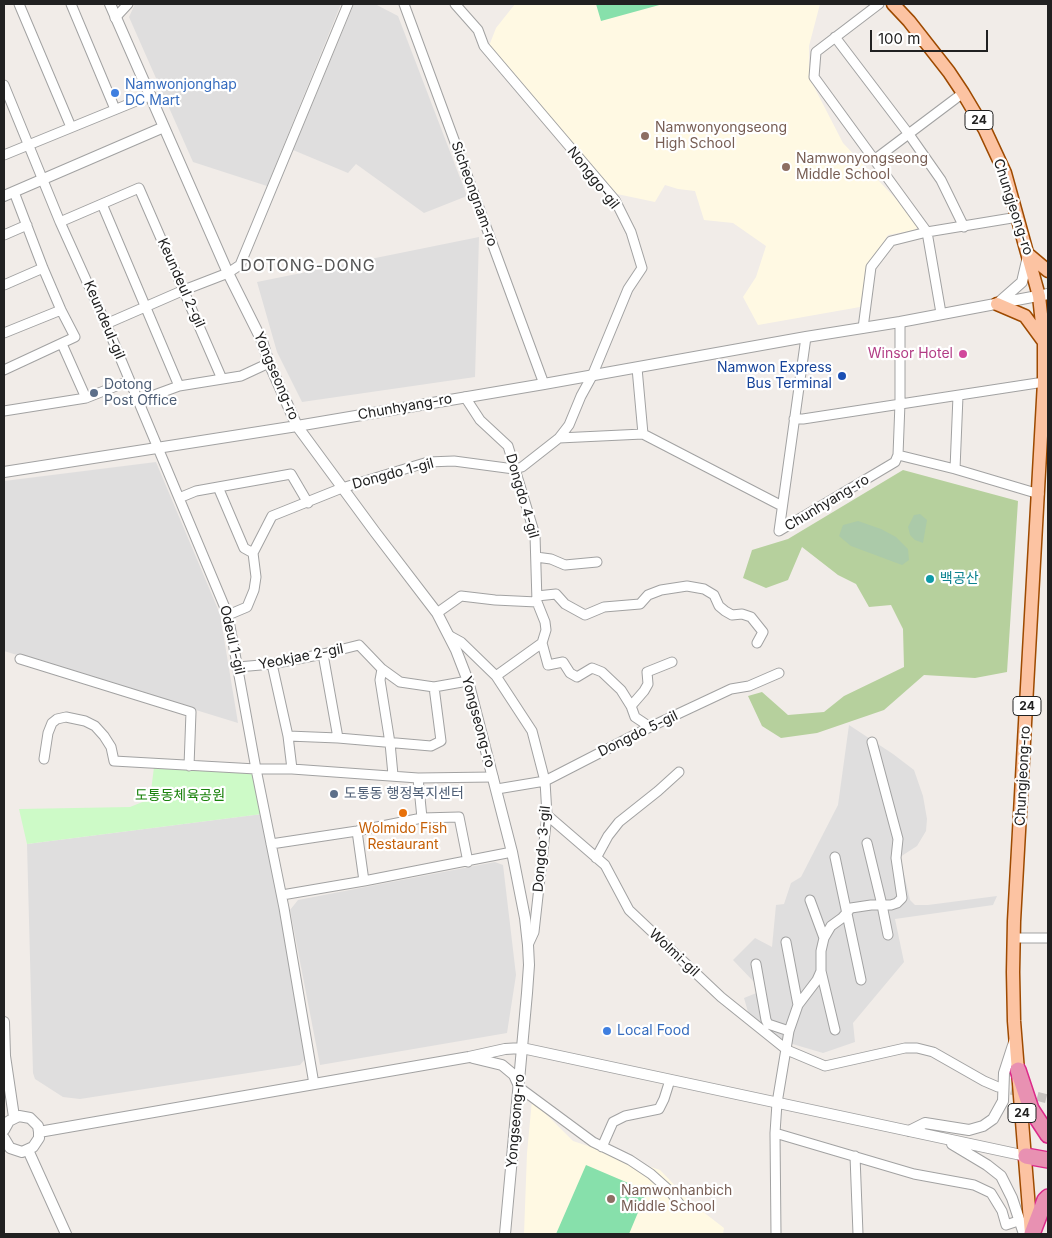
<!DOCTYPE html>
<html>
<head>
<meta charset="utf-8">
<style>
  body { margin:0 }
  #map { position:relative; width:1052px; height:1238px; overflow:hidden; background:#f1ece8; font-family:Inter,sans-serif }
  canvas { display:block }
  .frame { position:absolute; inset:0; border:5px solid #212121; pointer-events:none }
  .scale { position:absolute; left:870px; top:30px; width:118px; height:22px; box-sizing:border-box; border:2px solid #212121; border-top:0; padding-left:6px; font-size:15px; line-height:18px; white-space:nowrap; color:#212121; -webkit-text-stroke:4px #fff; paint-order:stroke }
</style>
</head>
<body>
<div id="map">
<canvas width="1052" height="1238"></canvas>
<div class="frame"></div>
<div class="scale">100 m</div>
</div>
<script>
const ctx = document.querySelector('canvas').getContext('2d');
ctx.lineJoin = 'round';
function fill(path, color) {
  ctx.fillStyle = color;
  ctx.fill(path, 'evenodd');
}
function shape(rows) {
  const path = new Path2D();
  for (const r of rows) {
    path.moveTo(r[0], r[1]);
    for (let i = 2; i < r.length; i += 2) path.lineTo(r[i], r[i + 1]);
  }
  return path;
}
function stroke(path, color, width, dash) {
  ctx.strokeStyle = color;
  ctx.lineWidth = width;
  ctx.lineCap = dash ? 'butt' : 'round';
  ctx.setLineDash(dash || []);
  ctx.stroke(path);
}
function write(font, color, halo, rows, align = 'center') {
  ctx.font = font + ' Inter,"Noto Sans KR",sans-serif';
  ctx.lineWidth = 4.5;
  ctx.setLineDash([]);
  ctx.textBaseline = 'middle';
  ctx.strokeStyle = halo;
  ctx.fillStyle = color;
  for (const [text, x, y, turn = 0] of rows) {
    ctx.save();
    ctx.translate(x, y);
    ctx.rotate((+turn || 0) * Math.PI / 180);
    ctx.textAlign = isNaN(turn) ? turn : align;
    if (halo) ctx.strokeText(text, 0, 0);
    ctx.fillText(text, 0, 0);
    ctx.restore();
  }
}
fill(shape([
  [135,4,341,4,267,186,193,162,129,17],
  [354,4,375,4,398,16,467,196,424,213,356,164,348,173,293,150],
  [479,237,475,377,302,402,277,352,257,282],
  [156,462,220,614,238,723,4,651,4,481],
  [849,725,893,754,914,770,923,796,927,819,926,831,917,846,900,857,910,900,915,905,928,905,997,896,993,905,895,919,904,962,853,1023,855,1042,823,1053,779,1040,748,1012,744,998,759,992,754,982,733,960,755,938,772,947,776,905,784,904,791,883,801,877,838,805],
  [262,814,306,1058,300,1065,80,1099,63,1097,35,1079,33,1073,27,844],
  [495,862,503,865,516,975,507,1033,320,1065,290,910,298,900]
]), '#dfdede');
fill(shape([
  [515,4,820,4,809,46,809,77,843,143,896,199,918,227,915,230,888,235,867,268,860,307,758,325,743,297,756,277,766,246,733,223,704,220,695,191,678,189,665,185,655,202,617,194,489,46,496,28],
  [532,1100,573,1141,660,1170,693,1204,724,1228,723,1234,524,1234,527,1153]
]), '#fff9e3');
fill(shape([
  [903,470,1018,501,1007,672,975,678,924,675,884,710,817,733,781,738,762,726,748,696,762,692,788,715,824,712,844,696,904,667,903,629,891,605,869,607,856,584,838,575,802,547,788,580,766,588,743,578,752,550,788,539]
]), '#b6d09d');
fill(shape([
  [920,514,927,520,923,543,915,540,910,535,908,527,914,515],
  [858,521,881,529,896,537,908,549,909,560,902,565,851,546,839,536,843,525]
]), '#abcaa9');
fill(shape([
  [154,767,253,772,262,814,27,844,19,809,130,807,150,799]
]), '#cdfac7');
fill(shape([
  [596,4,663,4,601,21],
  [586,1165,647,1191,629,1234,556,1234]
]), '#87e0ab');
stroke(shape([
  [998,1087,1048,1099]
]), '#c7c3c0', 9, [9, 4.5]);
const minor = shape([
  [19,4,71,127],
  [71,4,115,109],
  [404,4,544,384],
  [455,4,478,30,484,46,615,200,631,232,642,268,628,289,592,376,581,396,569,425,559,438],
  [879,4,816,52,814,77,927,232,941,313],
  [115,18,128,4],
  [835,37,908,133,941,180,964,227],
  [4,85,60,222,106,324,228,615,256,769,284,908,314,1084],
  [4,155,151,95],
  [874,160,963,93],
  [102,204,179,386],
  [60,222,139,188,222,379],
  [4,235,27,225],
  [4,285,43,268],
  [106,324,184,290,228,273,240,265,348,4],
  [863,328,871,267,891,241,927,232,1018,217],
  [4,333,61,310],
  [806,337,779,531,895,462,898,455,900,403,900,322],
  [62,344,86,398],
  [637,368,643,434],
  [4,370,75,337,61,310,43,268,14,192],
  [465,397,480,420,508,446,535,535,537,602,545,622,546,630,542,643,496,676],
  [138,401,179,386,241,376,269,363],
  [4,411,86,398,129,381],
  [794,419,803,419,1044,382],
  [643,434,782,506],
  [898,455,955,469,1039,494],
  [955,469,958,396],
  [218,487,244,548,253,553],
  [179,498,196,491,291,474,308,503],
  [536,557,551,559,565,565,597,562],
  [537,596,556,594,565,604,585,615,604,607,640,604,648,595,661,590,687,586,704,589,714,595,719,606,725,611,732,615,742,614,751,617,763,632,757,643],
  [437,613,461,596,495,600,537,602],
  [228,615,247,607,254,590,256,577,253,553,272,516,342,488,428,462,454,461,514,469,522,467,559,438,643,434],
  [450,636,461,642,496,676,532,731,545,781,547,815,534,932,528,945],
  [542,643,548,665,563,662,570,673,577,677,592,668,602,672,621,690,631,706,635,717,650,727],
  [323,654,338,738],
  [20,659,191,712,189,766],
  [272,664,288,736,292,769],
  [238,667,272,664,323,654,359,645,382,669,400,682,434,687,468,681],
  [382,669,380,680,390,743,393,775],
  [631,706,644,691,648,684,647,672,672,662],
  [288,736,338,738,431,746,441,741,434,687],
  [44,759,48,733,52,723,57,719,66,717,85,721,95,726,104,736,111,747,114,761,256,769,292,769,418,778,493,777],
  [418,778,422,818],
  [497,789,545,781,650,727,731,689,749,686,779,673],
  [547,815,605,865,629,910,721,997,787,1050,825,1066,905,1048,917,1048,933,1052,984,1081,998,1087],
  [357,831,364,881],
  [867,843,882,905,888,935],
  [271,844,357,831,422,818,459,817,468,862],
  [835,857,861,980],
  [596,858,608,836,619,822,658,791,679,772],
  [282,895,364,881,512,852],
  [810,900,824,938],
  [1014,938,1048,938],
  [786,942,798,1005],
  [756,964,766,1020,768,1024,789,1031],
  [821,971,835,1030],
  [520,1088,593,1142,630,1160,651,1174,670,1191,681,1206],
  [775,1133,914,1174,974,1185,991,1193,1002,1211,1006,1225,1015,1222],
  [602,1147,613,1122,625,1116,659,1109,664,1099,670,1080],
  [855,1156,858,1234],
  [776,1234,775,1133,777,1103,789,1031,798,1005,817,980,821,971,821,951,824,938,831,926,842,918,851,908,871,905,891,905,897,903,902,898,896,858,898,839,872,742]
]);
const tertiary = shape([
  [110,4,228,273,262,341,269,363,297,426,375,532,437,613,456,650,468,681,512,852,525,918,528,945,529,965,527,993,505,1234],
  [4,196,164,127],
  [997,304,1022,282,1028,256],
  [4,472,297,426,544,384,806,337,900,322,1048,294],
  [4,1022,5,1056,14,1117],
  [473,1058,502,1065,514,1075,519,1086],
  [4,1130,9,1121,19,1116,30,1118,38,1126,39,1132,39,1138,33,1147,22,1152,10,1148,4,1138],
  [909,1131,925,1123,969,1130,983,1126,993,1119,1003,1101,1004,1073,1015,1039],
  [39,1132,469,1057,505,1049,522,1048,1026,1156],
  [952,1144,987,1165,1001,1176,1012,1198,1024,1234],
  [28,1150,66,1234]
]);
const primary = shape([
  [893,4,909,21,949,72,963,93,985,130,1005,173,1039,296,1044,342,1044,382,1014,921,1013,972,1014,1021,1031,1234],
  [1029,255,1048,271],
  [997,304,1025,316,1044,342]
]);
const motorway = shape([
  [1018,1070,1031,1109,1048,1135],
  [1026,1156,1048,1160],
  [1032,1234,1045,1200,1048,1197]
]);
stroke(minor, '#a2a2a2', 11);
stroke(tertiary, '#a2a2a2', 12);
stroke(primary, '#9e4a00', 15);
stroke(motorway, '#dc298a', 18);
stroke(minor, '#fff', 9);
stroke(tertiary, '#fff', 10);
stroke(primary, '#fcc3a2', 12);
stroke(motorway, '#e891b2', 15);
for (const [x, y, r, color] of [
  [115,93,5,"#3f7fe0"],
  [645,136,5,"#8d6e63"],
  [786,167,5,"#8d6e63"],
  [963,354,5,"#d1479c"],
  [842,376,5,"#1a4fb4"],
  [94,393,5,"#5c6f8a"],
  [930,579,5,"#0f9aa8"],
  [334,794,5,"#5c6f8a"],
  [403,813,5,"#e8710a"],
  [607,1031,5,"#3f7fe0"],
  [611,1199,5,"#8d6e63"]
]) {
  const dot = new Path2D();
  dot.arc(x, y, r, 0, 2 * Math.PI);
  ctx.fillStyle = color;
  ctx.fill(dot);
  stroke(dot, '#fff', 2);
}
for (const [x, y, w] of [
  [979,120,28],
  [1027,706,28],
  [1022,1113,28]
]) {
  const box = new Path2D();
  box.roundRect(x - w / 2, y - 9.5, w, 19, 4);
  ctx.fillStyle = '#fff';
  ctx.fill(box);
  stroke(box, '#212121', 1);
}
write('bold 12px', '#212121', null, [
  ["24",979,120],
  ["24",1027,706],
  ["24",1022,1113]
]);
write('14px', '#366cbe', '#fff', [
  ["Namwonjonghap",125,85],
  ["DC Mart",125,101],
  ["Local Food",617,1031]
], 'left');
write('14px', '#785e54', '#fff', [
  ["Namwonyongseong",655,128],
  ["High School",655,144],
  ["Namwonyongseong",796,159],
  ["Middle School",796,175],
  ["Namwonhanbich",621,1191],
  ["Middle School",621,1207]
], 'left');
write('14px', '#212121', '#fff', [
  ["Nonggo-gil",593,178,52],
  ["Sicheongnam-ro",474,194,70],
  ["Chungjeong-ro",1013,207,72],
  ["Keundeul 2-gil",181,283,66],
  ["Keundeul-gil",104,320,67],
  ["Yongseong-ro",276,376,67],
  ["Chunhyang-ro",405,407,-10],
  ["Dongdo 1-gil",393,474,-15],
  ["Dongdo 4-gil",522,496,74],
  ["Chunhyang-ro",827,503,-31],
  ["Odeul 1-gil",232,640,77],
  ["Yeokjae 2-gil",301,657,-11],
  ["Yongseong-ro",478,722,75],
  ["Dongdo 5-gil",638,734,-26],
  ["Chungjeong-ro",1023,776,-87],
  ["Dongdo 3-gil",542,849,-85],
  ["Wolmi-gil",674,953,43],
  ["Yongseong-ro",516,1121,-85]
]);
write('14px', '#b23c85', '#fff', [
  ["Winsor Hotel",953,354]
], 'right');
write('14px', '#164399', '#fff', [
  ["Namwon Express",832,368],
  ["Bus Terminal",832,384]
], 'right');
write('14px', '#4e5e75', '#fff', [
  ["Dotong",104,385],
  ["Post Office",104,401],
  ["도통동 행정복지센터",344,794]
], 'left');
write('14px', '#0d838f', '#fff', [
  ["백공산",940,579]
], 'left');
write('14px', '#1a820c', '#fff', [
  ["도통동체육공원",180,796]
]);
write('14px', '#c56008', '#fff', [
  ["Wolmido Fish",403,829],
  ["Restaurant",403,845]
]);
ctx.letterSpacing = '1px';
write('16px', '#545454', '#fff', [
  ["DOTONG-DONG",308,266]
]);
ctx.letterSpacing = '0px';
</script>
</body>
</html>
